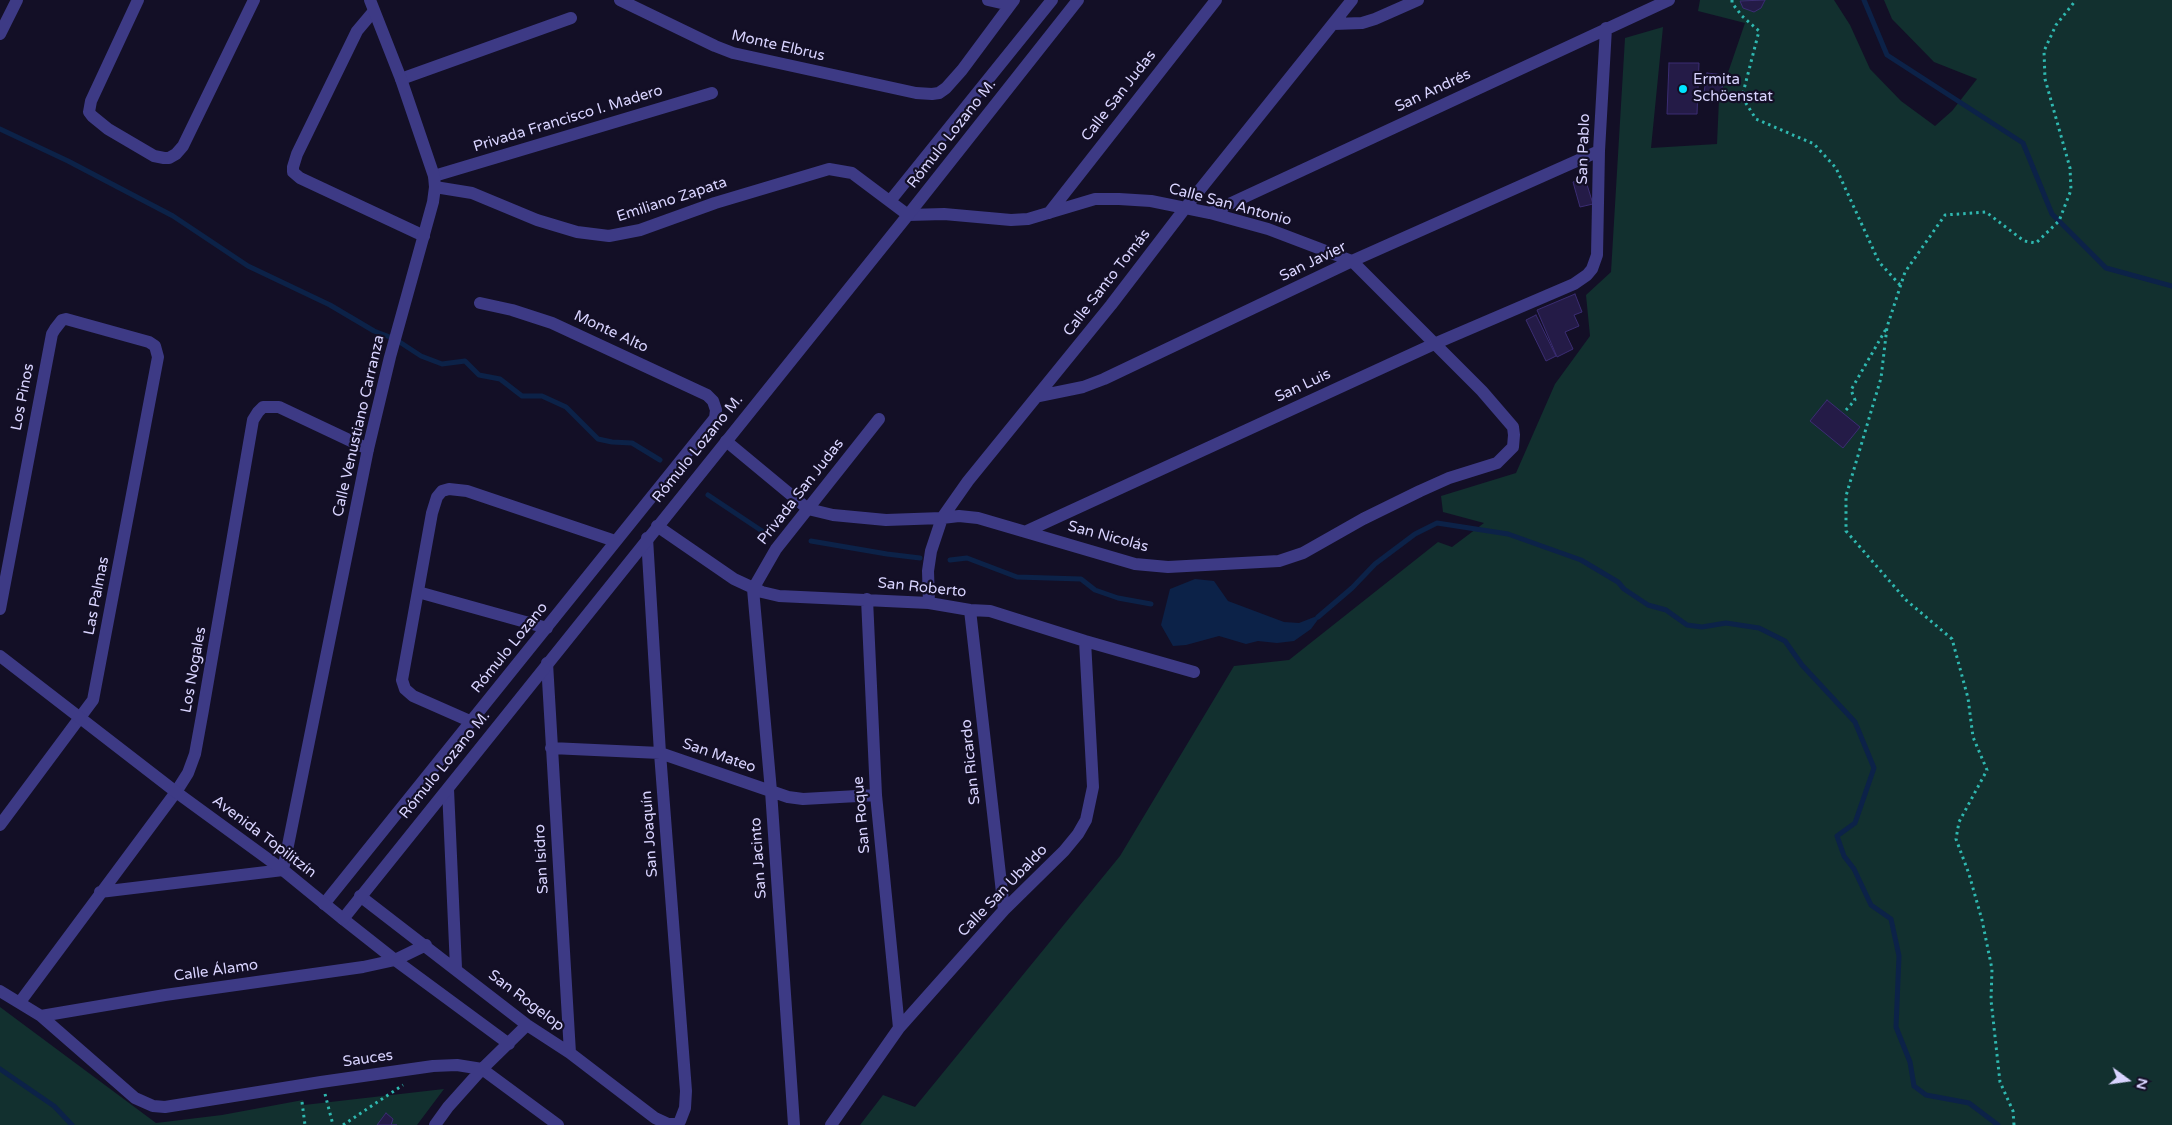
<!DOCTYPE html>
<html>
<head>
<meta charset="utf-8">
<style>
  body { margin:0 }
  #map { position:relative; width:2172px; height:1125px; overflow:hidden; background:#130f26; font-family:"Varela Round",sans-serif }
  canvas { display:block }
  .north { position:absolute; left:2102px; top:1055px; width:50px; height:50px; -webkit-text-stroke:4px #130f26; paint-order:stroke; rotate:104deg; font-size:14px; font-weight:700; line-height:20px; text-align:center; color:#d9d4ff }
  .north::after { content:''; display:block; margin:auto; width:18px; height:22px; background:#d9d4ff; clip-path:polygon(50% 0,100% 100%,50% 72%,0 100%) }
</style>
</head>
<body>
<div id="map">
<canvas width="2172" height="1125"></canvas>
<div class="north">N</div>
</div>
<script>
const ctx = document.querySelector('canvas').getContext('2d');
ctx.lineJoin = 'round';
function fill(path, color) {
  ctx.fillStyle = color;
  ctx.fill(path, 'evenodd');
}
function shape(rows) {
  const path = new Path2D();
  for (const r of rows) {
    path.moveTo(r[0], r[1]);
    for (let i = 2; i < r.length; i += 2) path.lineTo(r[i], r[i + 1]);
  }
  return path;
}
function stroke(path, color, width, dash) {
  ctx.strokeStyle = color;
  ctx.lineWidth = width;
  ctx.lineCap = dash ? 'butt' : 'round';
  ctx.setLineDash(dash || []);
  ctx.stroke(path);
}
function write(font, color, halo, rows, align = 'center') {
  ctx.font = font + ' "Varela Round",sans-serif';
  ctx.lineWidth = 4.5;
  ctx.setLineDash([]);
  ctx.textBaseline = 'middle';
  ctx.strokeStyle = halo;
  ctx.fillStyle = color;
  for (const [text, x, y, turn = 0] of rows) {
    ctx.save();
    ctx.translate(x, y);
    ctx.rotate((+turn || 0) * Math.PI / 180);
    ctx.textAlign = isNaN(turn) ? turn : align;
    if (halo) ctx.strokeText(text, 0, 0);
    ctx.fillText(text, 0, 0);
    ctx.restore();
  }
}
fill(shape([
  [1700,0,1834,0,1850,25,1870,69,1901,101,1935,126,1952,111,1977,79,1934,62,1892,19,1884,0,2172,0,2172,1125,860,1125,883,1095,915,1107,1120,856,1234,666,1289,660,1438,542,1452,547,1484,523,1443,512,1441,496,1516,473,1555,384,1590,336,1586,295,1611,272,1625,38,1663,27,1651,148,1717,144,1719,99,1745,23,1698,11],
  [0,1007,156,1123,222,1115,303,1100,304,1105,444,1089,417,1125,0,1125]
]), '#12302f');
fill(shape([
  [1195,579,1214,581,1228,601,1284,622,1299,623,1322,614,1311,629,1294,641,1277,643,1258,641,1246,644,1219,636,1186,645,1173,646,1161,625,1170,589]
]), '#0c2248');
stroke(shape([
  [1864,0,1887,55,2023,143,2052,214,2106,268,2172,286],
  [0,129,68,161,173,216,248,266,330,305,374,331,395,339,421,356,442,364,465,361,479,375,500,379,522,396,542,396,566,407,598,439,612,442,632,443,660,460],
  [708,495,762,531],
  [811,541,887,554,920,558],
  [950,560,967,558,1017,577,1081,579,1095,590,1118,598,1151,604],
  [1318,617,1352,588,1375,564,1415,534,1437,523,1508,534,1581,560,1618,582,1624,589,1648,605,1666,610,1687,625,1702,627,1726,623,1759,628,1785,641,1802,665,1855,722,1874,768,1855,823,1837,836,1844,856,1854,869,1871,905,1891,919,1899,956,1896,1027,1910,1062,1914,1086,1926,1095,1969,1103,1998,1125],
  [0,1069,54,1106,72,1125]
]), '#0c2248', 5);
const building = shape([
  [1765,0,1761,8,1754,12,1743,8,1740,1,1765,0],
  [1669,63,1699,63,1697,114,1667,114,1669,63],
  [1707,73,1724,75,1720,102,1703,99,1707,73],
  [1585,178,1593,204,1580,207,1573,182,1585,178],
  [1575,294,1582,312,1574,315,1579,326,1565,332,1573,349,1557,357,1537,310,1575,294],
  [1536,315,1556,356,1546,361,1526,320,1536,315],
  [1827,400,1860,427,1843,448,1810,421,1827,400],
  [386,1113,393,1119,391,1125,397,1125,377,1125,386,1113]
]);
fill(building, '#241b47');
stroke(building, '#3b2d73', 1);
stroke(shape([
  [1732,0,1732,3,1742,16,1759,31,1742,97,1756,119,1814,144,1836,168,1879,262,1900,285],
  [1846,410,1855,400,1851,390,1886,329],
  [325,1094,333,1125],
  [302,1102,305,1125],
  [343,1125,403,1085],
  [2014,1125,2013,1111,2000,1082,1991,1000,1992,969,1982,920,1969,874,1956,839,1959,822,1987,770,1973,737,1968,698,1952,639,1906,600,1846,531,1846,496,1881,378,1887,327,1905,272,1945,215,1986,212,2024,241,2036,243,2059,221,2071,190,2070,168,2045,79,2044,51,2056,25,2076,0]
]), '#2fb8b0', 3, [2.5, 4]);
stroke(shape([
  [138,0,91,101,89,112,92,116,108,129,154,156,164,158,169,158,176,154,183,146,254,0],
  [620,0,715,46,733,53,916,93,932,94,939,93,946,88,962,70,1014,0],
  [988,0,1010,5],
  [373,12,357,31,297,154,293,167,293,172,300,178,424,236],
  [1334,24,1362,23,1375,19,1418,0],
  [0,34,17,0],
  [401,79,571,18],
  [434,176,712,93],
  [1049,213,1216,0],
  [1210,213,1669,0],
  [1039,396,1083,387,1104,379,1352,261,1599,151],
  [726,441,808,509,833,515,886,520,942,518,959,516,978,518,1135,564,1168,567,1279,561,1303,553,1363,519,1420,491,1449,478,1497,463,1513,447,1514,435,1513,427,1482,391,1352,261,1318,248,1268,229,1210,213,1151,201,1119,199,1095,199,1028,219,1011,220,944,214,908,215],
  [657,526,734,579,762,592,779,596,929,603,970,610,990,611,1085,641,1194,672],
  [1027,531,1434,344,1574,284,1587,275,1592,269,1597,255,1599,151,1606,28],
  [418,592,547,628],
  [867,599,876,795,899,1028],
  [929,603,928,571,931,551,942,518,968,481,1111,305,1186,207,1352,0],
  [0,609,52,334,55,329,62,320,66,319,149,342,155,346,158,357,93,700,0,825],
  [970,610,1004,910],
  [547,663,570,1053],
  [472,722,413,696,405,689,402,680,432,513,437,497,442,491,449,489,467,491,615,541],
  [551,748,660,753,788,797,803,799,876,795],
  [448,789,456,968],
  [100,892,283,870],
  [360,896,527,1025,570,1053,655,1118,668,1124,677,1124,680,1121,685,1108,686,1091,660,753,647,538],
  [324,904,715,418,716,410,713,401,707,395,552,323,512,310,480,303],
  [343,919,395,960,509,1044],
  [0,991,41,1016,135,1098,153,1106,165,1107,321,1082,433,1066,457,1065,482,1069,558,1125],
  [20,1002,176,792,188,773,195,754,203,710,253,420,258,412,263,407,279,407,368,449],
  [41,1016,165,995,363,967,395,960,426,945],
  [435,1125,448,1107,482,1069,527,1025],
  [794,1125,771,791,753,589,776,549,879,419],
  [831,1125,899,1028,1004,910,1064,851,1078,834,1086,820,1093,787,1085,641]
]), '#3d3a85', 12);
stroke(shape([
  [435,187,472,193,537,220,577,232,609,236,640,230,715,203,829,169,852,173,908,215],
  [890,201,1052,0],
  [0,656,176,792,283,870,343,919,908,215,1078,0],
  [283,870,368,449,390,357,433,202,435,187,434,176,401,79,370,0]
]), '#3d3a85', 12);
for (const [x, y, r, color] of [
  [1683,89,5,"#00e5ff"]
]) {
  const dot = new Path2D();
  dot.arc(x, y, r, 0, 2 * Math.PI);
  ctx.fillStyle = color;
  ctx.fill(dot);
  stroke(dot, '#130f26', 2);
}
write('15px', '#d9d4ff', '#130f26', [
  ["Monte Elbrus",778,46,13],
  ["San Andrés",1433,91,-25],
  ["Calle San Judas",1119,96,-52],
  ["Privada Francisco I. Madero",568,119,-17],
  ["Rómulo Lozano M.",952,134,-52],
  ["San Pablo",1584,149,-88],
  ["Emiliano Zapata",672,200,-18],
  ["Calle San Antonio",1230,205,15],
  ["San Javier",1313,262,-26],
  ["Calle Santo Tomás",1107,283,-52],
  ["Monte Alto",611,332,25],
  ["San Luis",1303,386,-25],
  ["Los Pinos",23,397,-79],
  ["Calle Venustiano Carranza",359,426,-77],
  ["Rómulo Lozano M.",698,449,-51],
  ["Privada San Judas",801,492,-52],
  ["San Nicolás",1108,537,15],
  ["San Roberto",922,588,6],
  ["Las Palmas",97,596,-79],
  ["Rómulo Lozano",510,648,-51],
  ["Los Nogales",194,670,-80],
  ["San Mateo",719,756,19],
  ["San Ricardo",971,762,-96],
  ["Rómulo Lozano M.",445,765,-51],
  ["San Roque",862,815,-95],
  ["San Joaquín",650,834,-94],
  ["Avenida Topilitzín",264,837,37],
  ["San Jacinto",759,858,-94],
  ["San Isidro",542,859,-93],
  ["Calle San Ubaldo",1003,891,-46],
  ["Calle Álamo",216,971,-8],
  ["San Rogelop",526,1001,37],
  ["Sauces",368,1059,-8]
]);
write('15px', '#d9d4ff', '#130f26', [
  ["Ermita",1693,80],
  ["Schöenstat",1693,97]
], 'left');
</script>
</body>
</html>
